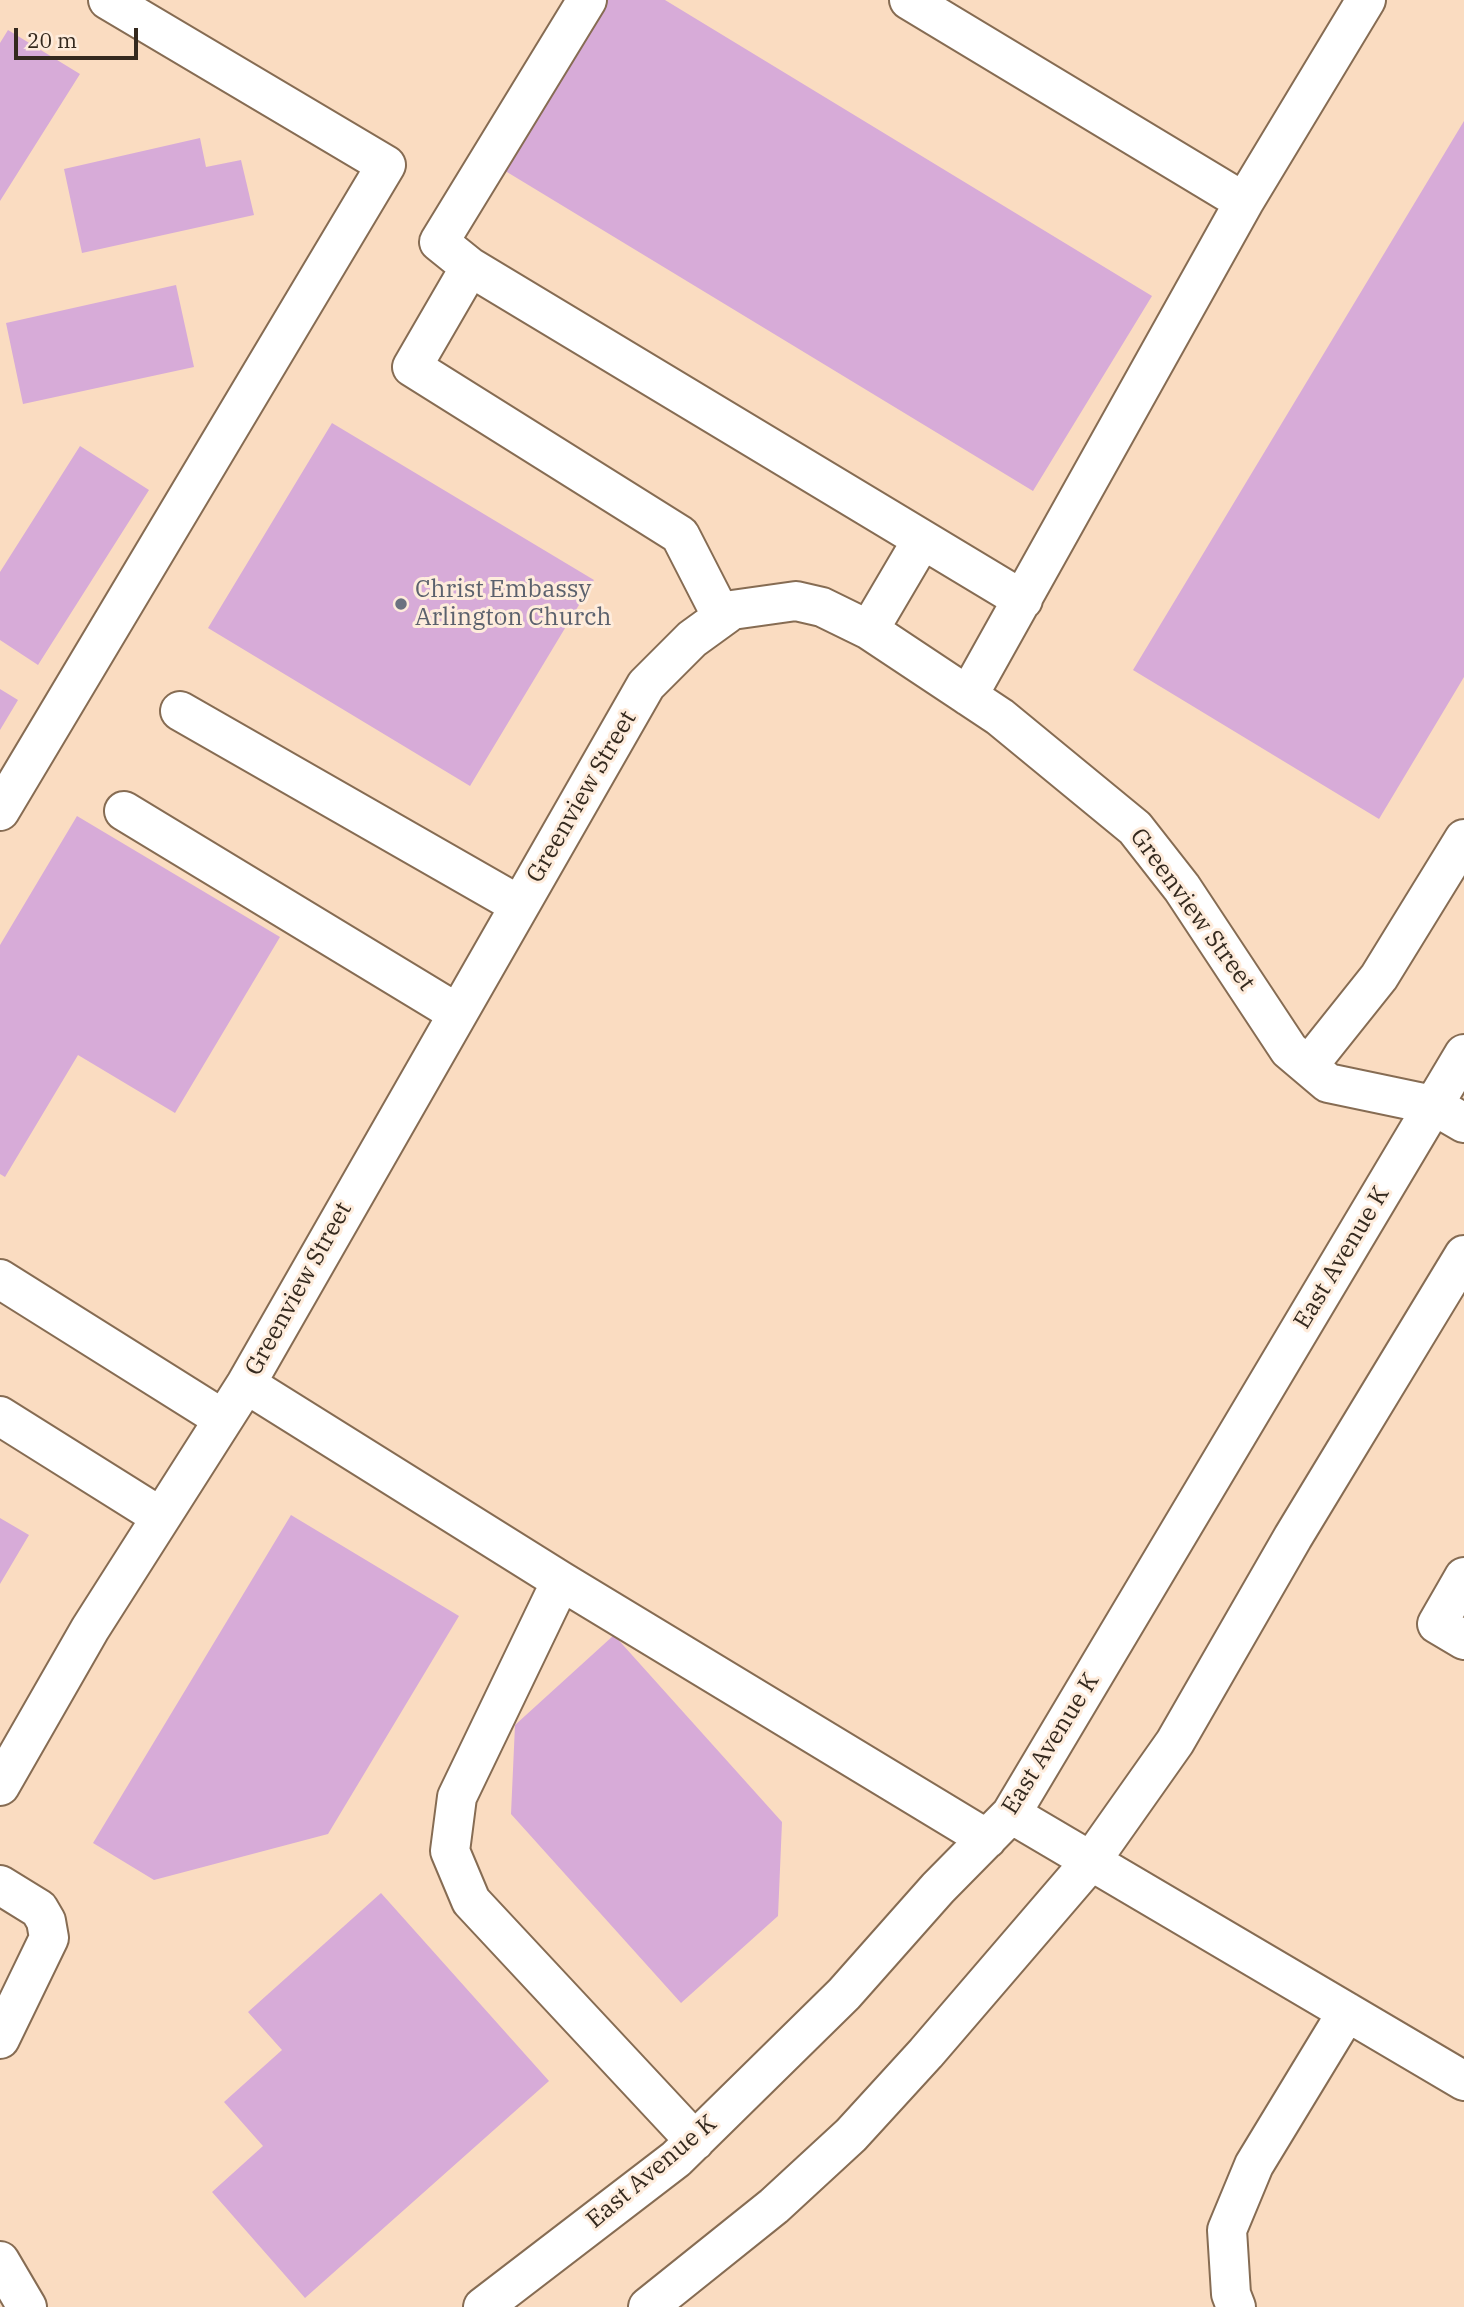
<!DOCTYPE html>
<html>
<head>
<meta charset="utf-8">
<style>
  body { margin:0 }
  #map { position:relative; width:1464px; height:2307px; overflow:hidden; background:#fadcc1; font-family:"IBM Plex Serif",serif }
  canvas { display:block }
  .scale { position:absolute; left:14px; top:28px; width:124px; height:32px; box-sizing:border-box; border:4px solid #34291e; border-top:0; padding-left:9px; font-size:21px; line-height:24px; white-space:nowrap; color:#34291e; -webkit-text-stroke:5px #feecdc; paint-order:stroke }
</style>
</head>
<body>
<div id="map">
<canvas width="1464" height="2307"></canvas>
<div class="scale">20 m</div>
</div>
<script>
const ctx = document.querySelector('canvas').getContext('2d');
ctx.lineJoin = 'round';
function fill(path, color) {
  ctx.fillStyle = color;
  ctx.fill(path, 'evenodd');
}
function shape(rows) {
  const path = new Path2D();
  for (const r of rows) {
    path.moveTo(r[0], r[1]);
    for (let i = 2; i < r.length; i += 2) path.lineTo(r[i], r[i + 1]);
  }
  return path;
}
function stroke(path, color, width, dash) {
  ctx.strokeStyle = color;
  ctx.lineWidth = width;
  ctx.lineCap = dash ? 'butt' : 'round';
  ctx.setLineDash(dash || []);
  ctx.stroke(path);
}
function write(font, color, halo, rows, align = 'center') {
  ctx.font = font + ' "IBM Plex Serif",serif';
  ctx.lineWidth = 6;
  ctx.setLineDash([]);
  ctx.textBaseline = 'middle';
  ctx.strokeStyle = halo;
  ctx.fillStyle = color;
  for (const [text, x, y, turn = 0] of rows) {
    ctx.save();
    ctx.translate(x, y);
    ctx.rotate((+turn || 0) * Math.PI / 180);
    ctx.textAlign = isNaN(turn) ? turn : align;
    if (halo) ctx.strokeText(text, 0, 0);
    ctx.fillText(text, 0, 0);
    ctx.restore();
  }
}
fill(shape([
  [604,0,665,0,1152,296,1033,491,502,169],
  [8,30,80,74,0,201,0,43],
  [1464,121,1464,677,1379,819,1133,670],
  [200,138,206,167,241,160,254,215,82,253,64,169],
  [176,285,194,367,23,404,6,323],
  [332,423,594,580,470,786,208,628],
  [80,446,149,490,38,665,0,640,0,572],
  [0,689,18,700,0,730],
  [77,816,280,937,175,1113,78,1055,5,1177,0,1174,0,945],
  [291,1515,459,1616,328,1834,154,1880,93,1843],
  [0,1518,29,1535,0,1584],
  [614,1635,782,1822,778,1916,681,2003,511,1814,515,1725],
  [381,1893,549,2081,305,2298,212,2192,263,2146,224,2102,282,2050,248,2012]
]), '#d7abd8');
const minor = shape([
  [587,0,439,242,470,267,1023,600],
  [909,0,1244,202,968,696],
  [1244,202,1366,0],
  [470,267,412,367,680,535,722,617],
  [869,630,922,540],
  [180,711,519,905],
  [0,811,386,165,108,0],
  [124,811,457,1013],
  [1308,1066,1379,977,1464,839],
  [0,1279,223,1419],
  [246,1384,561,1581,987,1839],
  [0,1416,161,1517],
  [1464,1577,1437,1624,1464,1640],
  [561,1581,457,1797,450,1851,471,1901,695,2141],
  [0,1786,90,1629,246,1384,646,685,692,639,732,610,796,601,822,607,869,630,1000,717,1135,828,1182,888,1289,1050,1328,1083,1433,1105,1464,1123],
  [1011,1814,1464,2081],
  [0,1885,39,1909,46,1921,49,1938,0,2039],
  [0,2261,27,2307],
  [483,2307,676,2159,844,1994,938,1888,1011,1814,1464,1054],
  [648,2307,774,2206,851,2135,926,2053,1091,1861,1175,1742,1293,1537,1464,1255],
  [1236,2307,1231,2294,1227,2230,1254,2165,1347,2012]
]);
stroke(minor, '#866c53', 42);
stroke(minor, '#fff', 38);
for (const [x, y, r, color] of [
  [401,604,7,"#6b7280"]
]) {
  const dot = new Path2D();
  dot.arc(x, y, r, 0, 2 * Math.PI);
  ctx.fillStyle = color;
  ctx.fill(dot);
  stroke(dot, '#feecdc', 2.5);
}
write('24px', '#5b616d', '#feecdc', [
  ["Christ Embassy",415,590],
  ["Arlington Church",415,618]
], 'left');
write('24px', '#34291e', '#feecdc', [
  ["Greenview Street",582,797,-60],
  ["Greenview Street",1192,910,54],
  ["East Avenue K",1342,1258,-59],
  ["Greenview Street",299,1289,-61],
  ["East Avenue K",1051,1744,-58],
  ["East Avenue K",652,2172,-40]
]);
</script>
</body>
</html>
